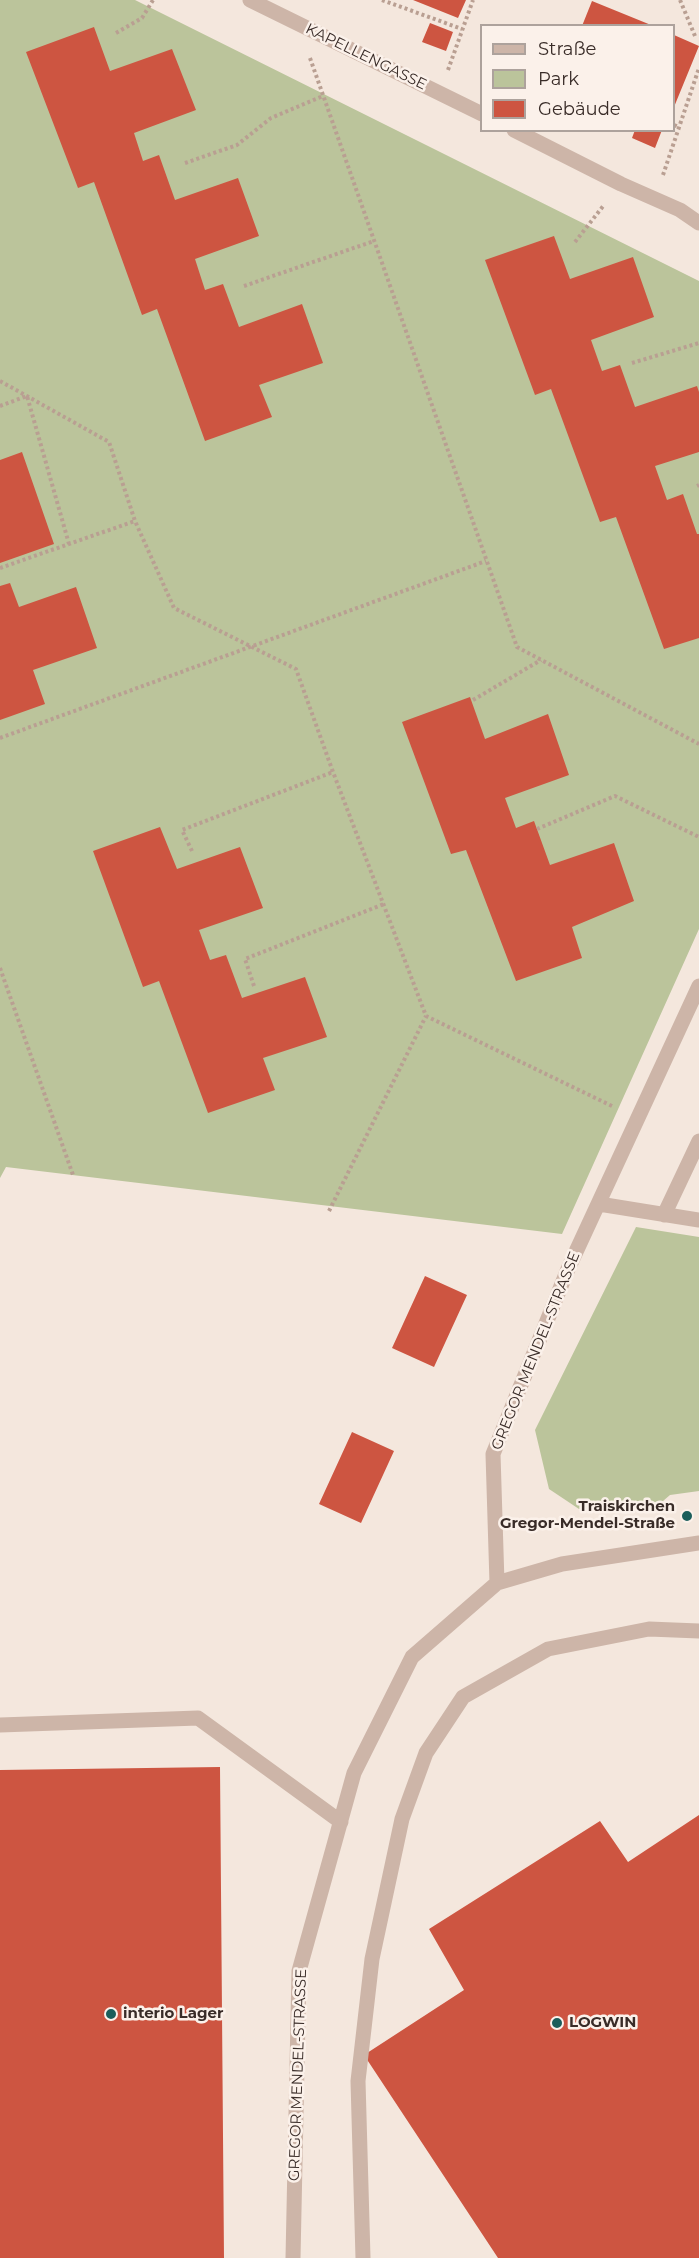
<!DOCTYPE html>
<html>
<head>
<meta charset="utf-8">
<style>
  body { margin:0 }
  #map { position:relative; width:699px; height:2258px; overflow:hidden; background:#f4e7dd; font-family:Montserrat,sans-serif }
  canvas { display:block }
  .legend { position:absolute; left:480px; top:24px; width:195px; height:108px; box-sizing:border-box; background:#fbf1ea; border:2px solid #ada29c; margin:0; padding:8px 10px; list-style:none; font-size:18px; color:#392c28 }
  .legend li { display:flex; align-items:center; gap:12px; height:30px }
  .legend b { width:30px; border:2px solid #ada29c }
</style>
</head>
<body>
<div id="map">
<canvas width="699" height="2258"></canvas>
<ul class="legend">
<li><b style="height:8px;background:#cdb5a8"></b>Straße</li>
<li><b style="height:16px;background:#bbc49b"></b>Park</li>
<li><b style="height:16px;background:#cd5541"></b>Gebäude</li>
</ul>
</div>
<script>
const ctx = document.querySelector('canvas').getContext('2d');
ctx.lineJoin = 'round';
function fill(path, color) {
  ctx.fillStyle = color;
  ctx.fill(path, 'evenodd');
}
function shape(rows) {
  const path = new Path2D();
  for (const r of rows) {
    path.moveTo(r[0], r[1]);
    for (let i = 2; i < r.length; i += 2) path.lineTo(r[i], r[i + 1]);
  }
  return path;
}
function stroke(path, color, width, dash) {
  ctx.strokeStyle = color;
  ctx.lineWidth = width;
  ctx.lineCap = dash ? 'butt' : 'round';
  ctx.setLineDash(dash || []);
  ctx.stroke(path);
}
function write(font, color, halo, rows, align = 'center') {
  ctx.font = font + ' Montserrat,sans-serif';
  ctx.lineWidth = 5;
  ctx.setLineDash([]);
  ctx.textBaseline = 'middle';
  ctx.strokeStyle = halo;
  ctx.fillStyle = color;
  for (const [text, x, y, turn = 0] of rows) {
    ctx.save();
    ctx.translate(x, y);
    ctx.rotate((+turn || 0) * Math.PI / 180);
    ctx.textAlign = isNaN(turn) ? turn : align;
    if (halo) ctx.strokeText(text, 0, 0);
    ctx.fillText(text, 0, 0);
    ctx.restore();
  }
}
fill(shape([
  [0,0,135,0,699,281,699,929,562,1234,6,1167,0,1178],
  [636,1227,699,1237,699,1491,670,1495,656,1507,579,1509,549,1489,535,1430]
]), '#bbc49b');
fill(shape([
  [413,0,466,0,458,18],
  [592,1,651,25,651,26,582,26],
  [430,23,453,32,446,51,422,42],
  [94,27,110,71,172,49,196,110,134,133,143,161,159,155,175,200,238,178,259,236,195,259,205,290,223,284,239,327,302,304,323,363,259,385,272,417,205,441,157,309,142,315,94,182,78,188,26,52],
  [674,35,699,46,674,107],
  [635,130,662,130,655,148,632,138],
  [554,236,570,279,633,257,654,317,591,340,602,371,620,365,635,407,697,386,699,392,699,452,655,466,667,500,683,494,697,534,699,534,699,638,664,649,616,517,600,522,551,389,535,395,485,260],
  [22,452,54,544,0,563,0,460],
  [10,583,19,607,76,587,97,648,33,670,45,704,0,720,0,586],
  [470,697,485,739,548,714,569,775,505,798,516,828,534,821,550,865,614,843,634,901,572,927,582,958,516,981,466,850,451,854,402,722],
  [160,827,177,869,240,847,263,908,199,930,210,960,226,955,242,998,305,977,327,1037,263,1058,275,1090,208,1113,159,981,143,987,93,851],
  [425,1276,467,1295,434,1367,392,1348],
  [352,1432,394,1451,361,1523,319,1504],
  [220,1767,224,2258,0,2258,0,1770],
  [699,1815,699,2258,498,2258,364,2055,464,1990,429,1929,600,1821,628,1862]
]), '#cd5541');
stroke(shape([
  [382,0,462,29],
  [680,0,695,36],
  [116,33,142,18,153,0],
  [310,58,517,647,699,744],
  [448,70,473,0],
  [674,125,679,127],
  [185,163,237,145,271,118,323,96],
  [663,175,699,68],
  [575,242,604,205],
  [244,286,374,241],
  [632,363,699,343],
  [0,381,109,442,135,521,174,608,296,669,333,772,426,1016,614,1107],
  [0,406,27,396,69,544],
  [697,486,699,485],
  [0,568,135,521],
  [473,700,541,660],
  [0,738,486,561],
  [537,829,615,796,699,837],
  [192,851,182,830,333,772],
  [0,968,73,1175],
  [254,986,245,959,384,904],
  [329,1211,426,1016]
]), '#b99f92', 4, [3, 3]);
stroke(shape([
  [250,0,482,114],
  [514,130,621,184,680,210,699,223],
  [599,1204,699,1220],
  [664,1215,699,1141],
  [497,1583,493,1454,568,1269,699,986],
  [0,1725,198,1718,341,1822],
  [293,2258,299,1971,354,1773,412,1657,497,1583,562,1564,699,1543],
  [363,2258,358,2081,372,1959,402,1819,426,1753,463,1697,548,1649,649,1629,699,1631]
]), '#cdb5a8', 15);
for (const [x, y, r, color] of [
  [687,1516,6,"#1b5e5b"],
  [111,2014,6,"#1b5e5b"],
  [557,2023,6,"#1b5e5b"]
]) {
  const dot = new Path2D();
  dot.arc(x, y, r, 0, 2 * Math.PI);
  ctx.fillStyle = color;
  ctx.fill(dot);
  stroke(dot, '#fbf1ea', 2);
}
write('15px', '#392c28', '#fbf1ea', [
  ["KAPELLENGASSE",366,57,26],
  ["GREGOR MENDEL-STRASSE",536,1351,-68],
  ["GREGOR MENDEL-STRASSE",298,2075,-88]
]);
write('bold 15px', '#392c28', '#fbf1ea', [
  ["Traiskirchen",675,1507,"right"],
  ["Gregor-Mendel-Straße",675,1524,"right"],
  ["interio Lager",123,2014],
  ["LOGWIN",569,2023]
], 'left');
</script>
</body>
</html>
